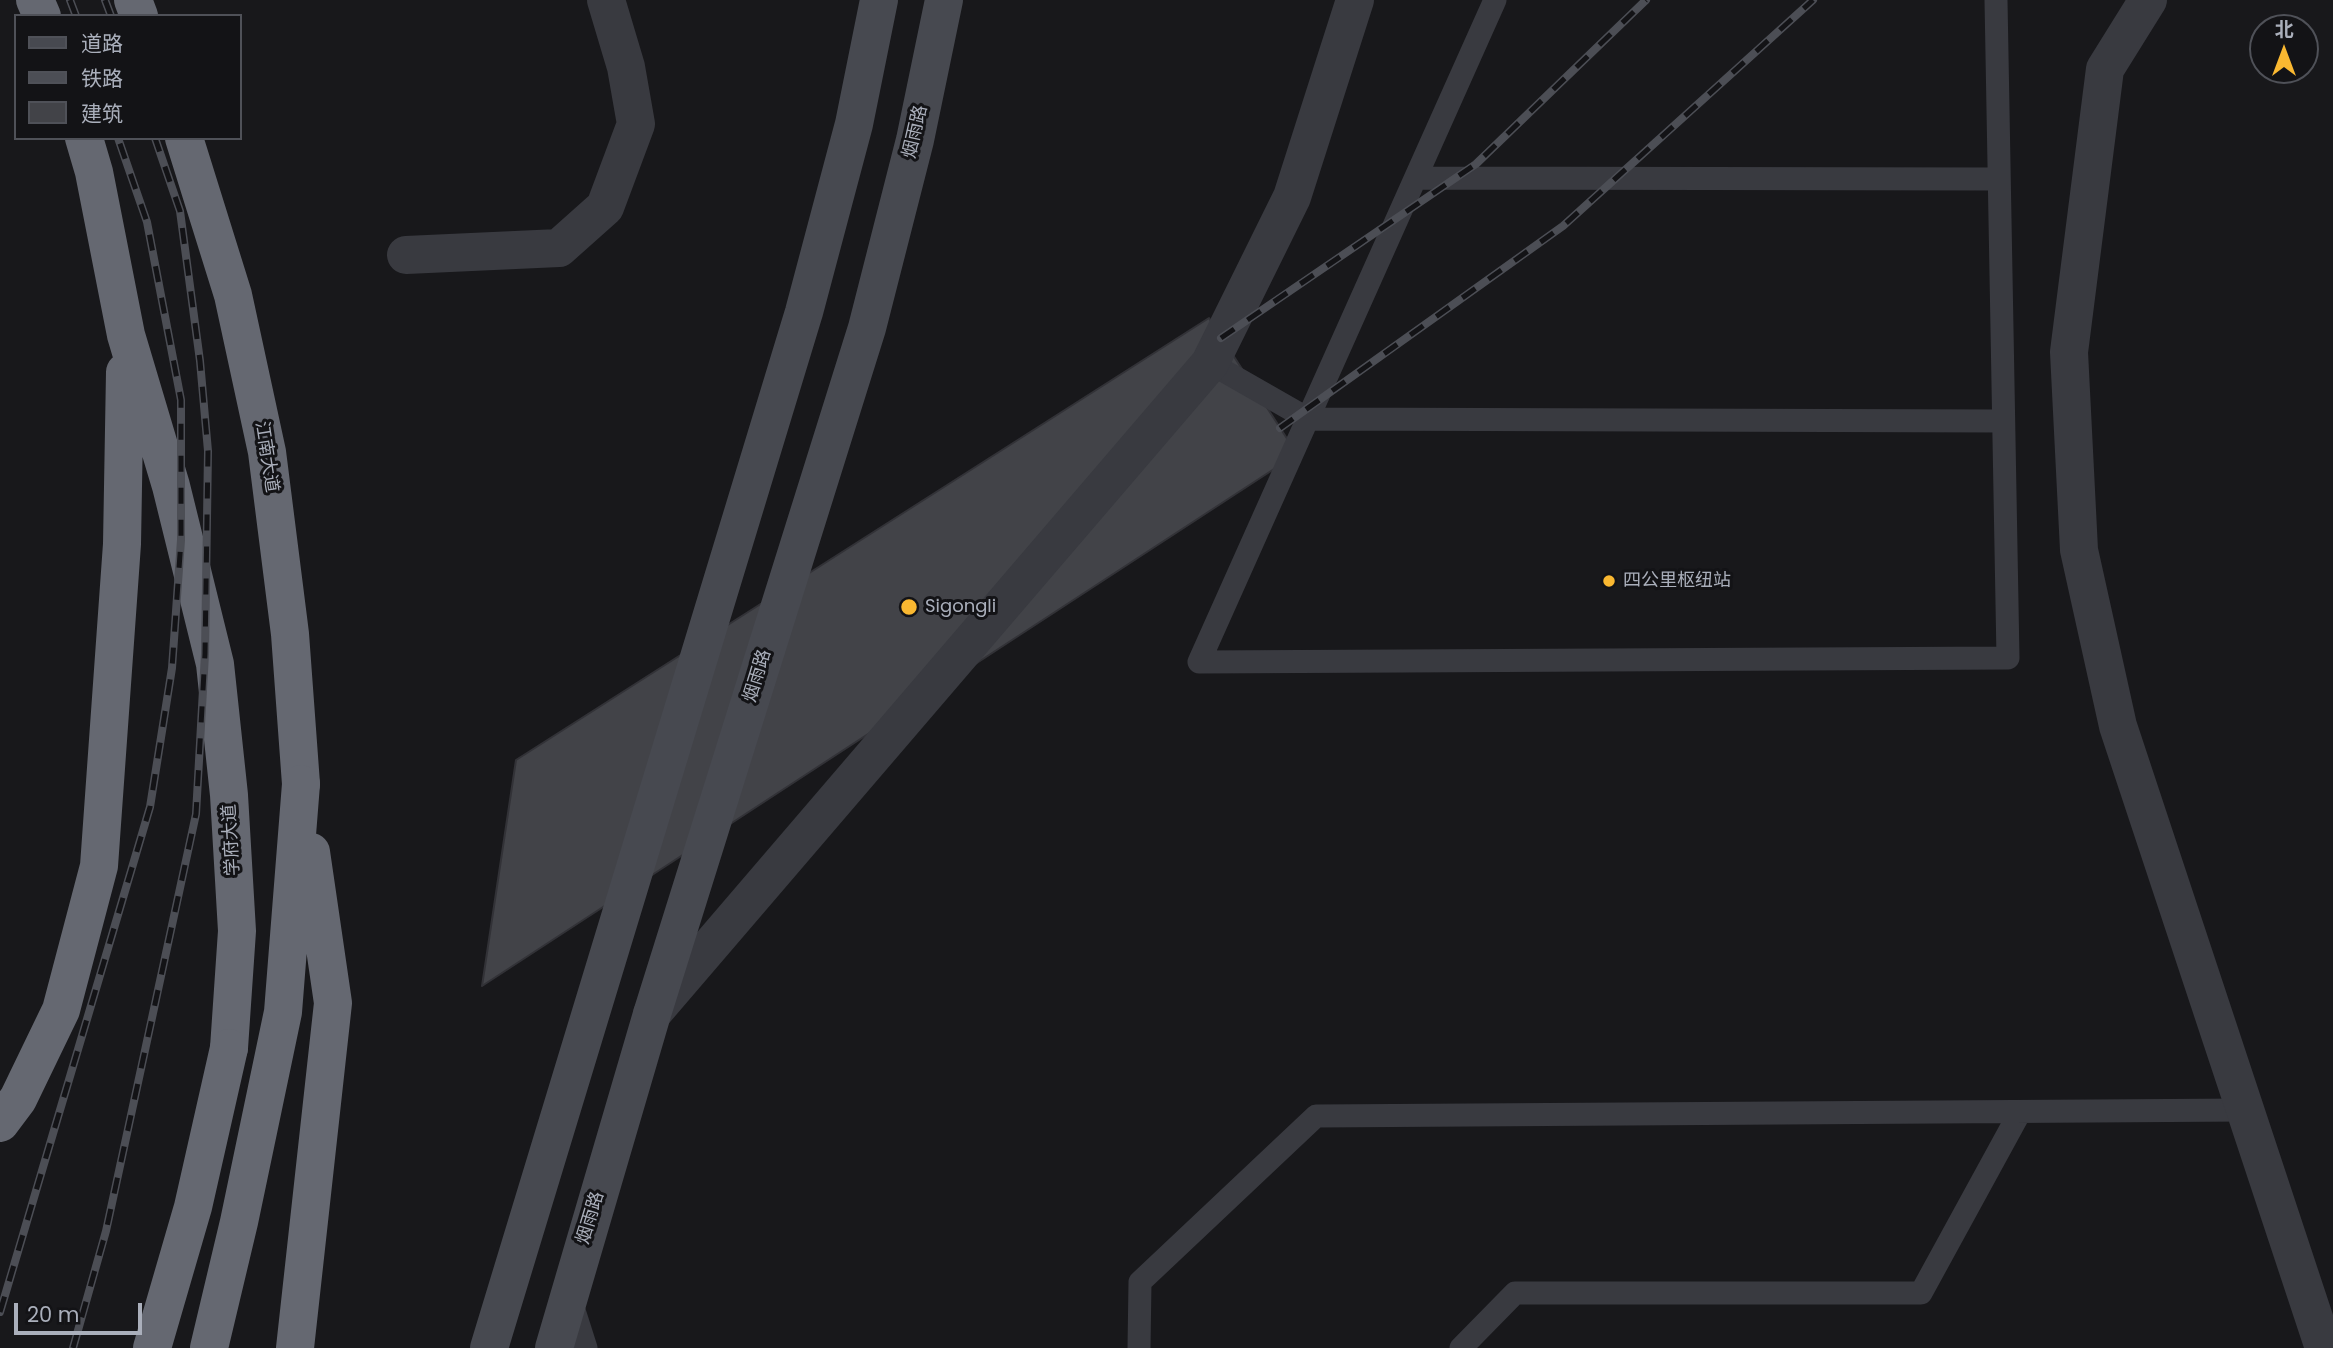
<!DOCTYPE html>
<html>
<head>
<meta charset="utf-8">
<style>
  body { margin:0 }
  #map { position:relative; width:2333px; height:1348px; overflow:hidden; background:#18181b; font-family:Poppins,"Noto Sans SC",sans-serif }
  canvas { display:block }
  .legend { position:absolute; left:14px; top:14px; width:228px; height:126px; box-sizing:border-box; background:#131316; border:2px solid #4f5158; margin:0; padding:9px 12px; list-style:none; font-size:21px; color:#aaafbb }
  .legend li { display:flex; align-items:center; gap:14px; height:35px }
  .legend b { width:35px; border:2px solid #4f5158 }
  .north { position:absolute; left:2249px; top:14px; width:70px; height:70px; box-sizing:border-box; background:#131316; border:2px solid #4f5158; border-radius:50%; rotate:0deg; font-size:19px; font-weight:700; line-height:28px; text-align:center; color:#aaafbb }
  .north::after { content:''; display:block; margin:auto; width:24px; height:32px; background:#fab831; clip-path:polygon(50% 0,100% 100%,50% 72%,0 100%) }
  .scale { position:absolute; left:14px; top:1303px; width:128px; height:32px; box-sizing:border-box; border:4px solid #aaafbb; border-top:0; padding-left:9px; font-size:21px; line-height:24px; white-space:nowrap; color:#aaafbb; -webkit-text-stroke:5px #131316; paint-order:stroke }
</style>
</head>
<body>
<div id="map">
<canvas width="2333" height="1348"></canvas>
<ul class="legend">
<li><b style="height:9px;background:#474950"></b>道路</li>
<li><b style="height:9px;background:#4c4e55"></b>铁路</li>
<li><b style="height:19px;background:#424348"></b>建筑</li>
</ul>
<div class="north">北</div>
<div class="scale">20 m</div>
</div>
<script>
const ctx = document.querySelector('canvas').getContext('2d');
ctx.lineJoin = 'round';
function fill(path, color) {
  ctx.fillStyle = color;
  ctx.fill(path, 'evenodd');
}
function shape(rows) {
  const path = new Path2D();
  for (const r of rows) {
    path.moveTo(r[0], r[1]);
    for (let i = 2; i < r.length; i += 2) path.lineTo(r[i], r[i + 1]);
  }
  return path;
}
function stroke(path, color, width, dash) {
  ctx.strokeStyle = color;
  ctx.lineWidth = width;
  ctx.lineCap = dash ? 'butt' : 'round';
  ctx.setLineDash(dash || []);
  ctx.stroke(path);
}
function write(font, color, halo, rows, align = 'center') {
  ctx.font = font + ' Poppins,"Noto Sans SC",sans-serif';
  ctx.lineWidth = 6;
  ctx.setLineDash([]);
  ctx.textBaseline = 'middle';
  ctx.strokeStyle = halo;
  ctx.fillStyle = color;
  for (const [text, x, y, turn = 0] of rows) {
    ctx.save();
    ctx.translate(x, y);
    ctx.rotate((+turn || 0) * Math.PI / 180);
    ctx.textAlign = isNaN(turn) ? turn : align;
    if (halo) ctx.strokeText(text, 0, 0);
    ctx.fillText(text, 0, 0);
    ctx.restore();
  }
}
const building = shape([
  [1209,318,1297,454,482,986,516,760,1209,318]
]);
fill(building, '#424348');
stroke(building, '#323237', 2);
stroke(shape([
  [1495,0,1199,662,2008,658,1996,0],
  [1416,178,1999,179],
  [1210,363,1308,419,2003,421],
  [571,1301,586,1348],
  [1139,1348,1140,1282,1316,1116,2246,1110],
  [1461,1348,1515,1293,1921,1293,2020,1112]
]), '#393a40', 23);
stroke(shape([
  [2148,0,2105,69,2069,352,2079,550,2118,726,2324,1348],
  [406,255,559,248,605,207,636,124,626,67,606,0],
  [652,1014,1210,363,1292,197,1355,0]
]), '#393a40', 38);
stroke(shape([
  [489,1348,804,312,854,124,879,0],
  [554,1348,652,1014,867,328,915,140,944,0]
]), '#474950', 38);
stroke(shape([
  [35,0,42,16],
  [133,0,139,16],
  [84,138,94,172,126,335,171,486,215,664,229,795,237,931,229,1048],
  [184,138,233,295,267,452,290,634,301,784],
  [0,1123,18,1099,61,1010,99,866,122,544,125,372]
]), '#656871', 38);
const rail = shape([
  [70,0,76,16],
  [105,0,111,16],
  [1221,338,1476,164,1646,0],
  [1280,428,1563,226,1813,0],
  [0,1312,150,807,172,668,181,540,181,400,147,222,118,138],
  [73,1348,106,1231,196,814,205,654,208,451,200,361,180,211,155,138]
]);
stroke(rail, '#4c4e55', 8);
stroke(rail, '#131316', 5, [16]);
stroke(shape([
  [152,1348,193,1207,229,1048],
  [209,1348,239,1222,283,1012,301,784],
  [295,1348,333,1003,311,852]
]), '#656871', 38);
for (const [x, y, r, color] of [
  [1609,581,7,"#fab831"],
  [909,607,9,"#fab831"]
]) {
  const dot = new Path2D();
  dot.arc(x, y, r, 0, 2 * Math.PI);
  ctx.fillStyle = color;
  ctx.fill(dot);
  stroke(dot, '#131316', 2.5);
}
write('18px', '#aaafbb', '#131316', [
  ["烟雨路",916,132,-77],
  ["江南大道",266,457,81],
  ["烟雨路",758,676,-73],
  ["学府大道",232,840,-93],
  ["烟雨路",591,1218,-73]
]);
write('18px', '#aaafbb', '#131316', [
  ["四公里枢纽站",1623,581],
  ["Sigongli",925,607]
], 'left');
</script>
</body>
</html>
